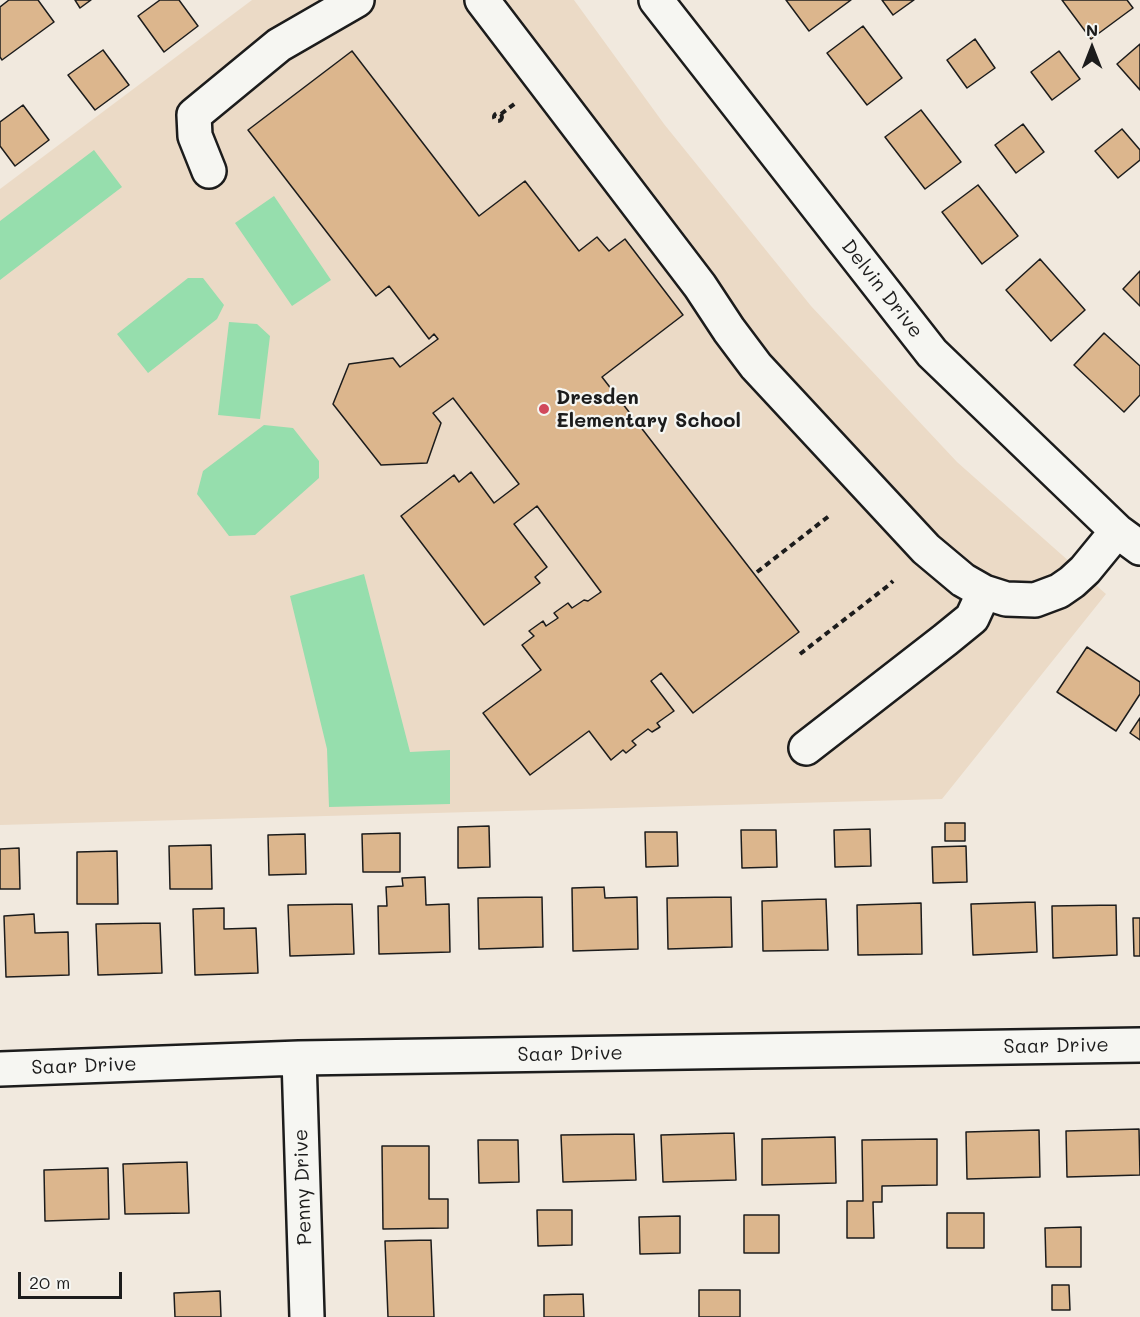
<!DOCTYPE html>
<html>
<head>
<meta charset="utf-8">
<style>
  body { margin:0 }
  #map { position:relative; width:1140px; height:1317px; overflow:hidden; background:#f1e9de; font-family:Mali,sans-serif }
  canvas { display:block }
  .north { position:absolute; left:1062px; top:18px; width:60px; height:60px; -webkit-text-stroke:4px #f6f6f2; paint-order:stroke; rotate:0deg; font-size:16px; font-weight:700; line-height:24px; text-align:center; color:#1c1c1c }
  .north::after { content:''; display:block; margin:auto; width:21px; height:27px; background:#1c1c1c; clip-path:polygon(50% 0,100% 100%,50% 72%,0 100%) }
  .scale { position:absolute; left:18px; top:1272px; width:104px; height:27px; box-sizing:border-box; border:3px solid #1c1c1c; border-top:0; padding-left:8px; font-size:18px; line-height:21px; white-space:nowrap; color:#1c1c1c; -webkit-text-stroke:4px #f6f6f2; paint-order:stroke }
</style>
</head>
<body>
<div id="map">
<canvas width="1140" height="1317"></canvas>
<div class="north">N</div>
<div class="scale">20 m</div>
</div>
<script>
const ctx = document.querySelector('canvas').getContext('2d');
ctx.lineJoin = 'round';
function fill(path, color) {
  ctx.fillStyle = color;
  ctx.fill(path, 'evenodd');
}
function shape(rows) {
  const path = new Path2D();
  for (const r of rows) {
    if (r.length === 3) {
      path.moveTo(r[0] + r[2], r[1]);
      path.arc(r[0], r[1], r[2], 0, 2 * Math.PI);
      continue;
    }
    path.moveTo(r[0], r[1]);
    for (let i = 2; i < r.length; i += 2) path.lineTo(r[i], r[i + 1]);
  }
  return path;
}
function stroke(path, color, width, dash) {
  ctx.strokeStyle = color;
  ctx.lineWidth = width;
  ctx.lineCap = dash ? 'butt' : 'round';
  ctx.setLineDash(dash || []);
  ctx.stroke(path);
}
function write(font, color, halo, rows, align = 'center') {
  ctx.font = font + ' Mali,sans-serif';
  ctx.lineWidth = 4.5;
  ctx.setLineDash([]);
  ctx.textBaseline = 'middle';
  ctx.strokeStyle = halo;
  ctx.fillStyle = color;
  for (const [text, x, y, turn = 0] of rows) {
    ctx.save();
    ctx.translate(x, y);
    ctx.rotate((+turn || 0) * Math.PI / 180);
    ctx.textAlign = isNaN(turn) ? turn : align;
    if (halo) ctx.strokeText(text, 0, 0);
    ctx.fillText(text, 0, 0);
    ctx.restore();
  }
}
fill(shape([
  [252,0,574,0,664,124,811,306,957,462,1106,594,942,799,0,825,0,189]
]), '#ebdac6');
fill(shape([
  [94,150,122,187,0,280,0,221],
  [274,196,331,280,292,306,235,223],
  [188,278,203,278,224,305,217,319,148,373,117,334],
  [229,322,257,324,270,336,260,419,218,415],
  [264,425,293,428,319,461,319,478,255,535,229,536,197,494,203,471],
  [364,574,410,752,450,750,450,804,329,807,327,749,290,596]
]), '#96dead');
const building = shape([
  [9,0,38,0,54,22,2,60,0,57,0,7,9,0],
  [75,0,91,0,80,8,75,0],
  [160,0,179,0,198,26,164,52,138,16,160,0],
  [786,0,851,0,809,31,786,0],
  [882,0,914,0,893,15,882,0],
  [1062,0,1127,0,1133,8,1091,39,1062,0],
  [863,26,902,78,867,105,827,53,863,26],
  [975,39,995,68,967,88,947,60,975,39],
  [1140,44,1140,90,1117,64,1140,44],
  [103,50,129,85,95,110,68,75,103,50],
  [352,51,479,216,525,181,579,251,597,237,609,251,625,239,683,315,602,377,799,632,693,713,661,673,651,681,674,711,657,723,660,727,652,732,648,729,632,741,636,745,626,753,623,750,611,760,589,731,530,775,483,713,541,670,522,645,534,636,529,631,543,621,546,626,558,618,554,613,568,603,572,608,584,600,588,601,601,592,537,506,514,524,547,567,535,577,540,583,484,625,401,516,454,475,459,482,471,472,494,503,519,484,453,398,433,413,441,423,427,463,381,465,333,404,349,364,393,358,400,367,438,339,434,334,429,339,389,286,376,296,248,130,352,51],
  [1059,51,1080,79,1052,100,1031,72,1059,51],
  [23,105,49,140,15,166,0,146,0,122,23,105],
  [921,110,961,162,925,189,885,137,921,110],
  [1023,124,1044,152,1016,173,995,145,1023,124],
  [1122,129,1140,150,1140,160,1118,178,1095,151,1122,129],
  [978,185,1018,236,982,264,942,212,978,185],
  [1040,259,1085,310,1051,341,1006,290,1040,259],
  [1140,271,1140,306,1123,289,1140,271],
  [1104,333,1140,366,1140,395,1124,412,1074,365,1104,333],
  [1087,647,1140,682,1140,694,1116,731,1057,692,1087,647],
  [1140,718,1140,740,1130,733,1140,718],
  [945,823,965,823,965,841,945,841,945,823],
  [489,826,490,867,458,868,458,827,489,826],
  [870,829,871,866,835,867,834,830,870,829],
  [741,830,776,830,777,867,742,868,741,830],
  [645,832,677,832,678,866,646,867,645,832],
  [400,833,400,872,363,872,362,834,400,833],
  [305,834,306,874,269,875,268,835,305,834],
  [211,845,212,889,170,889,169,846,211,845],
  [966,846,967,882,933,883,932,847,966,846],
  [19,848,20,889,0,889,0,849,19,848],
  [117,851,118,904,77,904,77,852,117,851],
  [425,877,426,905,449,904,450,952,379,954,378,906,387,906,386,887,403,886,402,878,425,877],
  [604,887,605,898,637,897,638,949,573,951,572,888,604,887],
  [542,897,543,947,479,949,478,898,542,897],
  [731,897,732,947,668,949,667,898,731,897],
  [826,899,828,950,763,951,762,901,826,899],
  [1035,902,1037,952,973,955,971,904,1035,902],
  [921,903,922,954,858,955,857,905,921,903],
  [352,904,354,954,290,956,288,905,352,904],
  [1116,905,1117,955,1053,958,1052,906,1116,905],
  [224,908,224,929,256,928,258,973,195,975,193,909,224,908],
  [34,914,35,933,68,932,69,975,6,977,4,916,34,914],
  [1133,918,1140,918,1140,956,1134,956,1133,918],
  [160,923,162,973,98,975,96,924,160,923],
  [1139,1129,1140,1175,1067,1177,1066,1131,1139,1129],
  [1039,1130,1040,1177,967,1179,966,1132,1039,1130],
  [734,1133,736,1180,663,1182,661,1135,734,1133],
  [634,1134,636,1180,563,1182,561,1135,634,1134],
  [835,1137,836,1183,762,1185,762,1139,835,1137],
  [937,1139,937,1185,882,1186,882,1202,873,1202,874,1238,847,1238,847,1201,863,1201,862,1140,937,1139],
  [478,1140,518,1140,519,1182,479,1183,478,1140],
  [382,1146,429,1146,429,1199,448,1199,448,1228,383,1229,382,1146],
  [187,1162,189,1213,125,1214,123,1164,187,1162],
  [108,1168,109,1219,45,1221,44,1170,108,1168],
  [537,1210,572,1210,572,1245,538,1246,537,1210],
  [947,1213,984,1213,984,1248,947,1248,947,1213],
  [744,1215,779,1215,779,1253,744,1253,744,1215],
  [680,1216,680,1253,640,1254,639,1217,680,1216],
  [1081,1227,1081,1267,1046,1267,1045,1228,1081,1227],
  [431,1240,434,1317,388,1317,385,1241,431,1240],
  [1052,1285,1069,1285,1070,1310,1052,1310,1052,1285],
  [699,1290,740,1290,740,1317,699,1317,699,1290],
  [220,1291,221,1317,175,1317,174,1293,220,1291],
  [583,1294,584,1317,544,1317,544,1295,583,1294]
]);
fill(building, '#dcb68d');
stroke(building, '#1c1c1c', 1.5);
const minor = shape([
  [482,0,700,286,729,330,756,366,926,549,963,580,984,592,1006,599,1035,600,1059,591,1072,582,1085,570,1117,531],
  [656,0,932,353,1117,531,1140,548],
  [209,171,195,136,194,115,279,45,357,0],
  [806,748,945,640,972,618,984,592],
  [299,1058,307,1317],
  [0,1069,299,1058,1140,1045]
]);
stroke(minor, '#1c1c1c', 38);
stroke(shape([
  [498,117,4],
  [501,114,517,102],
  [757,572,829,516],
  [800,654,889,585,893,581]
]), '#1c1c1c', 4, [6, 4.5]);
stroke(minor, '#f6f6f2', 33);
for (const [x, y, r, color] of [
  [544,409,6,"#d1495b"]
]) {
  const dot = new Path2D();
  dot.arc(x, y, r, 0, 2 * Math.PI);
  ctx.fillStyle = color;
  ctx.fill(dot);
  stroke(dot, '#f6f6f2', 2);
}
write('20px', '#1c1c1c', '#f6f6f2', [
  ["Delvin Drive",882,289,52],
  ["Saar Drive",1056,1046,-1],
  ["Saar Drive",570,1054,-1],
  ["Saar Drive",84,1066,-2],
  ["Penny Drive",303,1187,-92]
]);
write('bold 20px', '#1c1c1c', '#f6f6f2', [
  ["Dresden",556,398],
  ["Elementary School",556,421]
], 'left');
</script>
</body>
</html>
